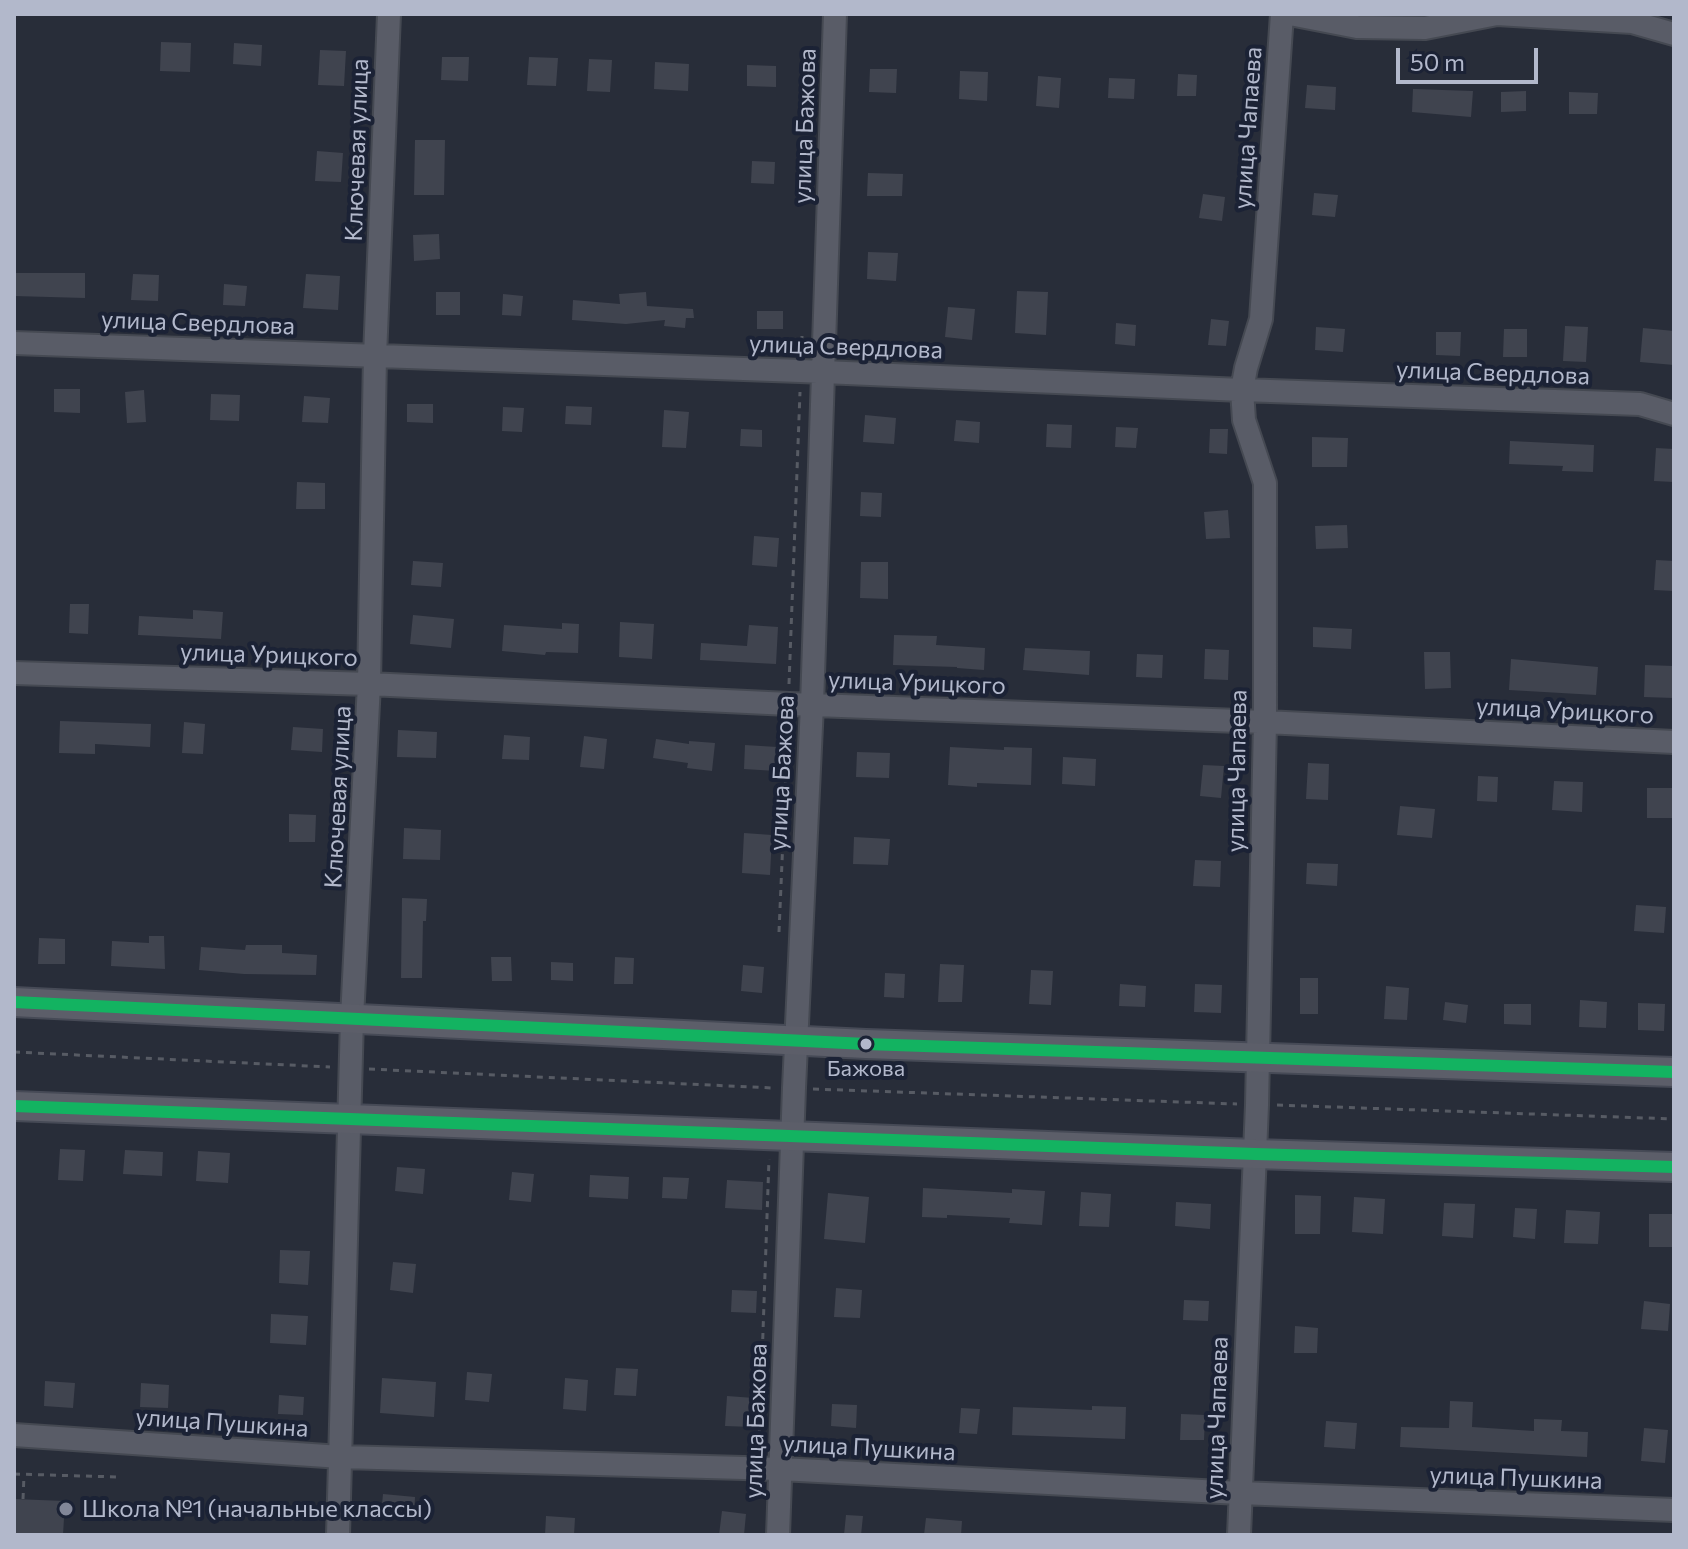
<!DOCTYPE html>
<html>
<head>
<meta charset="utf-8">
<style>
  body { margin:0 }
  #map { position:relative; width:1688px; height:1549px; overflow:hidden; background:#282d39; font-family:Commissioner,sans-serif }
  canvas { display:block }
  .frame { position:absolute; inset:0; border:16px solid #b2b8cb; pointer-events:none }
  .scale { position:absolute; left:1396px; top:48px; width:142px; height:36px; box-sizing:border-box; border:4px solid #b2b8cb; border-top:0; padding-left:10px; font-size:24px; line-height:28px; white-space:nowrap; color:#b2b8cb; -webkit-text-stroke:6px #1b2235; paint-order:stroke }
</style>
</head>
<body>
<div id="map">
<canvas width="1688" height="1549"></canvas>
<div class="frame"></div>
<div class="scale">50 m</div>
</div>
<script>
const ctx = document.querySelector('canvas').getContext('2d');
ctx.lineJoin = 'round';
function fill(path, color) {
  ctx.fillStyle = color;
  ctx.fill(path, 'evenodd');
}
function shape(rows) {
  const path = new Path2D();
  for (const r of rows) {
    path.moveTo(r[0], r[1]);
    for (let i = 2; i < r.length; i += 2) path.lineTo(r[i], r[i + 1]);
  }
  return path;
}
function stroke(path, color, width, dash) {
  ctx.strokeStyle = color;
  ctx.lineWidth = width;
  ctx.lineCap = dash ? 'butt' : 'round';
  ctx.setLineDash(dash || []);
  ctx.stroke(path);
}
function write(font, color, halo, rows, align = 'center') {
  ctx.font = font + ' Commissioner,sans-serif';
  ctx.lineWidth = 8;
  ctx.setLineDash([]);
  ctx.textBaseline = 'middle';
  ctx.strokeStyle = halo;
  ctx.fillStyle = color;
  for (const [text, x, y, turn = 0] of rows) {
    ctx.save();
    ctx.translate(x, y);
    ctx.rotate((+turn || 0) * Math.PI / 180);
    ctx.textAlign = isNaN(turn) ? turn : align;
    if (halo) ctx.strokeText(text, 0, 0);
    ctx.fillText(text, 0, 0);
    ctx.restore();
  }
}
fill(shape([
  [161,42,191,43,190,72,160,71],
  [234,43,262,45,261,66,233,64],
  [320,50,346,51,344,86,318,85],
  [442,57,469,57,468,81,441,80],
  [529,57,558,58,556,86,527,85],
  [589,59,612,60,610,92,587,91],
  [655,62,689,64,688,91,654,89],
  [747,65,776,66,776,87,747,86],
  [870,69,897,69,896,93,869,92],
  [960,71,988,72,987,101,959,99],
  [1178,74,1197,75,1196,96,1177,96],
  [1038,76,1061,78,1059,108,1036,106],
  [1109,78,1135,79,1134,99,1108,98],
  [1307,85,1336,87,1335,110,1305,108],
  [1413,89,1473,91,1471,117,1412,112],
  [1526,91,1526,111,1501,112,1501,92],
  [1569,92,1598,93,1597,114,1569,114],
  [415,140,445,140,444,195,414,195],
  [317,151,343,153,341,182,315,181],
  [752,161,775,162,774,184,751,183],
  [868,173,903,174,902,196,867,196],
  [1314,193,1338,195,1335,217,1312,215],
  [1203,194,1225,197,1222,221,1199,218],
  [439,234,440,259,414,261,413,235],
  [868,252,898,253,896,281,867,279],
  [14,273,85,273,85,298,14,296],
  [133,274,159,275,158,301,131,300],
  [306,274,340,276,338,310,303,308],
  [224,284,247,286,245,306,223,305],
  [1017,291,1048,292,1046,335,1015,333],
  [436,292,460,292,460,315,436,315],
  [646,292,647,306,693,309,694,318,686,318,685,328,664,326,665,320,626,324,572,320,573,300,620,304,619,294],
  [503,294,523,296,521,316,502,315],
  [948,307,975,309,972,340,945,337],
  [757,311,783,311,783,329,757,329],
  [1211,319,1229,321,1226,346,1208,345],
  [1116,323,1136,325,1135,346,1115,344],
  [1565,326,1588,327,1586,362,1563,361],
  [1316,327,1345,329,1343,352,1315,350],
  [1643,328,1674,331,1674,365,1640,362],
  [1504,329,1527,329,1527,357,1503,357],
  [1436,332,1461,332,1460,356,1436,355],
  [54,389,80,389,80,413,54,412],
  [144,390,146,422,127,423,125,392],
  [211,394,240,395,239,421,210,420],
  [304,396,330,398,328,423,302,422],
  [407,404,433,404,433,423,407,422],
  [566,406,592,407,591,425,565,424],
  [503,407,524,408,522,432,502,431],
  [664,410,689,412,686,448,662,447],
  [865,415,896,418,894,444,863,442],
  [956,420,980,422,979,443,954,441],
  [1047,424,1072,425,1071,448,1046,447],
  [1116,427,1138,428,1136,448,1115,447],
  [741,429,762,430,762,447,740,446],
  [1210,429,1228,429,1227,454,1209,453],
  [1312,437,1348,438,1347,467,1312,467],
  [1510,441,1594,445,1593,472,1562,471,1563,466,1509,464],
  [1656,448,1674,449,1674,482,1654,481],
  [297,482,325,483,325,509,296,509],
  [861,492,882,493,881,517,860,516],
  [1228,510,1230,538,1206,539,1204,512],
  [1347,525,1348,548,1316,549,1315,526],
  [754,536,779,538,777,567,752,565],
  [1656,560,1674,561,1674,591,1654,590],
  [413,561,443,563,441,587,411,585],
  [861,562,888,562,888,599,860,598],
  [70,604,89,604,88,634,69,633],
  [193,610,223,612,221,639,138,635,139,616,193,619],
  [413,615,454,619,451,648,410,644],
  [620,622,654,624,652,659,619,657],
  [562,623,579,624,578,653,546,652,545,655,502,651,504,625,562,629],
  [749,625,778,627,776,664,700,660,701,643,747,646],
  [1313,627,1352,629,1351,649,1313,647],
  [894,635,937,636,936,645,985,648,984,670,957,668,957,667,893,665],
  [1025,648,1090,651,1089,675,1023,670],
  [1205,649,1229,650,1228,680,1204,679],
  [1424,652,1450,652,1451,688,1425,689],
  [1137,654,1163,655,1162,678,1136,677],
  [1511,659,1598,667,1596,695,1509,690],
  [1645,665,1674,666,1674,698,1644,697],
  [60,721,151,724,150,747,95,744,95,754,59,753],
  [184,722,205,724,203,754,182,753],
  [293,727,323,729,322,752,291,750],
  [398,730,437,732,436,758,397,757],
  [504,735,530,737,529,760,502,759],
  [584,736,607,739,604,769,580,767],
  [656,739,689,744,689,741,715,743,712,771,687,768,688,763,653,758],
  [745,745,777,747,776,771,744,769],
  [950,747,1004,750,1004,747,1032,748,1031,785,977,783,977,787,948,785],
  [857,752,890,753,889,778,856,777],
  [1063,757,1096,759,1095,786,1062,784],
  [1308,763,1329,764,1328,800,1306,799],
  [1203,765,1224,766,1221,798,1200,796],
  [1478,776,1498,777,1497,802,1477,801],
  [1554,781,1583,782,1582,812,1552,810],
  [1647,788,1673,788,1673,818,1647,818],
  [1400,806,1435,809,1432,838,1397,835],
  [289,814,316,815,315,842,289,842],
  [404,828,441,830,440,860,403,859],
  [744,833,772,835,770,875,742,873],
  [854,837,890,839,888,865,853,864],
  [1195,860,1221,861,1220,887,1193,886],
  [1307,863,1338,864,1337,886,1306,884],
  [402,898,427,899,426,921,423,921,422,978,401,978],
  [1636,905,1666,907,1664,933,1634,931],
  [149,936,164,936,165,969,111,966,112,941,149,943],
  [39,938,65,939,65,964,38,964],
  [246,945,282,945,282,953,317,955,316,975,244,974,199,970,201,947,245,950],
  [491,957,511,957,512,981,492,981],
  [615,957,634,958,633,984,614,984],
  [551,962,573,963,573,981,551,980],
  [940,964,964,965,962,1002,938,1002],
  [743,965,764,967,762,993,741,991],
  [1031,970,1053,971,1051,1005,1029,1004],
  [885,973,905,974,904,998,884,997],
  [1300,978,1318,978,1318,1014,1300,1014],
  [1120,984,1146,986,1145,1007,1119,1006],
  [1195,984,1222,985,1221,1013,1194,1012],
  [1386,986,1409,988,1407,1020,1384,1019],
  [1580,1000,1607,1002,1606,1028,1579,1027],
  [1445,1002,1468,1005,1466,1023,1443,1020],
  [1638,1003,1665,1004,1664,1031,1638,1030],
  [1504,1004,1531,1004,1531,1025,1504,1024],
  [60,1149,85,1150,83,1181,58,1180],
  [125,1150,163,1152,162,1176,123,1174],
  [198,1151,230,1153,228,1183,196,1181],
  [397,1167,425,1169,423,1194,395,1191],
  [512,1172,534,1174,531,1202,509,1200],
  [590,1175,629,1177,628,1199,589,1197],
  [663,1177,689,1178,687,1199,662,1198],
  [727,1180,763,1182,762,1210,725,1208],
  [923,1188,1012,1193,1012,1189,1045,1191,1042,1225,1009,1223,1010,1218,947,1215,947,1218,922,1217],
  [1081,1192,1111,1194,1109,1227,1079,1226],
  [828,1193,869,1197,865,1243,824,1239],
  [1295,1195,1321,1196,1320,1234,1295,1234],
  [1354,1197,1385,1199,1383,1234,1352,1232],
  [1176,1202,1211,1204,1210,1229,1175,1226],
  [1444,1203,1475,1204,1473,1238,1442,1236],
  [1515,1208,1537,1209,1535,1239,1513,1237],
  [1566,1210,1600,1212,1598,1244,1564,1243],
  [1649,1214,1674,1214,1674,1247,1649,1247],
  [280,1250,310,1251,308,1285,279,1283],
  [393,1262,416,1264,413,1293,390,1290],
  [836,1288,862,1290,860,1318,834,1317],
  [732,1290,757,1291,756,1313,731,1312],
  [1184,1300,1209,1301,1208,1321,1183,1320],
  [1644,1301,1670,1304,1668,1331,1641,1329],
  [271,1314,308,1316,306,1345,270,1343],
  [1295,1326,1318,1328,1317,1353,1294,1353],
  [616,1368,638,1369,636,1396,614,1395],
  [467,1372,492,1374,489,1402,465,1400],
  [382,1378,436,1382,434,1417,380,1413],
  [565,1378,588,1380,586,1411,563,1409],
  [45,1381,75,1383,73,1408,44,1406],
  [141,1383,169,1385,168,1408,140,1407],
  [279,1395,304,1397,303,1415,278,1414],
  [727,1396,754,1398,752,1427,725,1426],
  [1450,1401,1473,1402,1472,1427,1534,1431,1534,1419,1562,1420,1561,1431,1588,1432,1587,1457,1400,1447,1401,1427,1449,1428],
  [832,1404,857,1405,856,1428,831,1426],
  [1092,1406,1126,1407,1125,1439,1012,1435,1013,1407,1092,1410],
  [961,1408,980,1409,977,1434,959,1433],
  [1181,1414,1205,1415,1204,1440,1180,1440],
  [1326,1421,1357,1423,1355,1449,1324,1447],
  [1644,1428,1668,1430,1665,1463,1641,1461],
  [383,1494,415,1497,414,1517,381,1515],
  [14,1499,65,1501,63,1535,14,1535],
  [722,1511,746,1514,744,1535,719,1535],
  [846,1515,863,1516,861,1535,844,1535],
  [546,1516,575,1518,574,1535,545,1535],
  [926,1518,962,1521,961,1535,924,1535]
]), '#40444f');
const minor = shape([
  [1290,14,1357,27,1425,28,1497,14,1632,22,1674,34],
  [14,343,800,371,1242,390,1640,404,1674,414],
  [14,673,369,684,789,704,1265,722,1674,742],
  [14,1435,341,1457,780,1469,1240,1493,1674,1510],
  [338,1535,352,1018,369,684,375,356,389,14],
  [778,1535,794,1088,812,705,835,14],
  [1239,1535,1257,1105,1265,722,1265,483,1244,420,1242,390,1246,368,1261,319,1282,14]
]);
const major = shape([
  [14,1002,866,1044,1674,1072],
  [14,1106,1255,1154,1674,1167]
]);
stroke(minor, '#454952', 26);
stroke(major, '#464a56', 32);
stroke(shape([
  [801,352,802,336],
  [789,684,800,392],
  [779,932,788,723],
  [14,1052,330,1067],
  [369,1069,773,1088],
  [813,1089,1237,1104],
  [1277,1105,1674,1119],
  [759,1447,769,1159],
  [14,1474,117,1477],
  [23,1499,24,1475]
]), '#575b64', 3, [6, 6]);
stroke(minor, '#595c67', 22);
stroke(major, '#5c5e69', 28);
stroke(shape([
  [14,1002,866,1044,1674,1072],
  [14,1106,1255,1154,1674,1167]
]), '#13b361', 12);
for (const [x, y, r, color] of [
  [866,1044,7,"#b2b8cb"],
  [66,1509,8,"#828798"]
]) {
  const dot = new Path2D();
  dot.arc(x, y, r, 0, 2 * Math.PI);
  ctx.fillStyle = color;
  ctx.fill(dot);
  stroke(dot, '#1b2235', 3);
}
write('22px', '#b2b8cb', '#1b2235', [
  ["Бажова",866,1069]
]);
write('24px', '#b2b8cb', '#1b2235', [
  ["улица Бажова",805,126,-88],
  ["улица Чапаева",1248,128,-86],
  ["Ключевая улица",357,150,-88],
  ["улица Свердлова",198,323,2],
  ["улица Свердлова",846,347,2],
  ["улица Свердлова",1493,373,2],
  ["улица Урицкого",269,655,2],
  ["улица Урицкого",917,683,2],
  ["улица Урицкого",1565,711,3],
  ["улица Чапаева",1237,771,-89],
  ["улица Бажова",782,773,-87],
  ["Ключевая улица",338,797,-87],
  ["улица Чапаева",1217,1418,-88],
  ["улица Бажова",756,1421,-88],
  ["улица Пушкина",222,1423,4],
  ["улица Пушкина",869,1448,3],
  ["улица Пушкина",1516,1478,2]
]);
write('24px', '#b2b8cb', '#1b2235', [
  ["Школа №1 (начальные классы)",82,1509]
], 'left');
</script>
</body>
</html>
